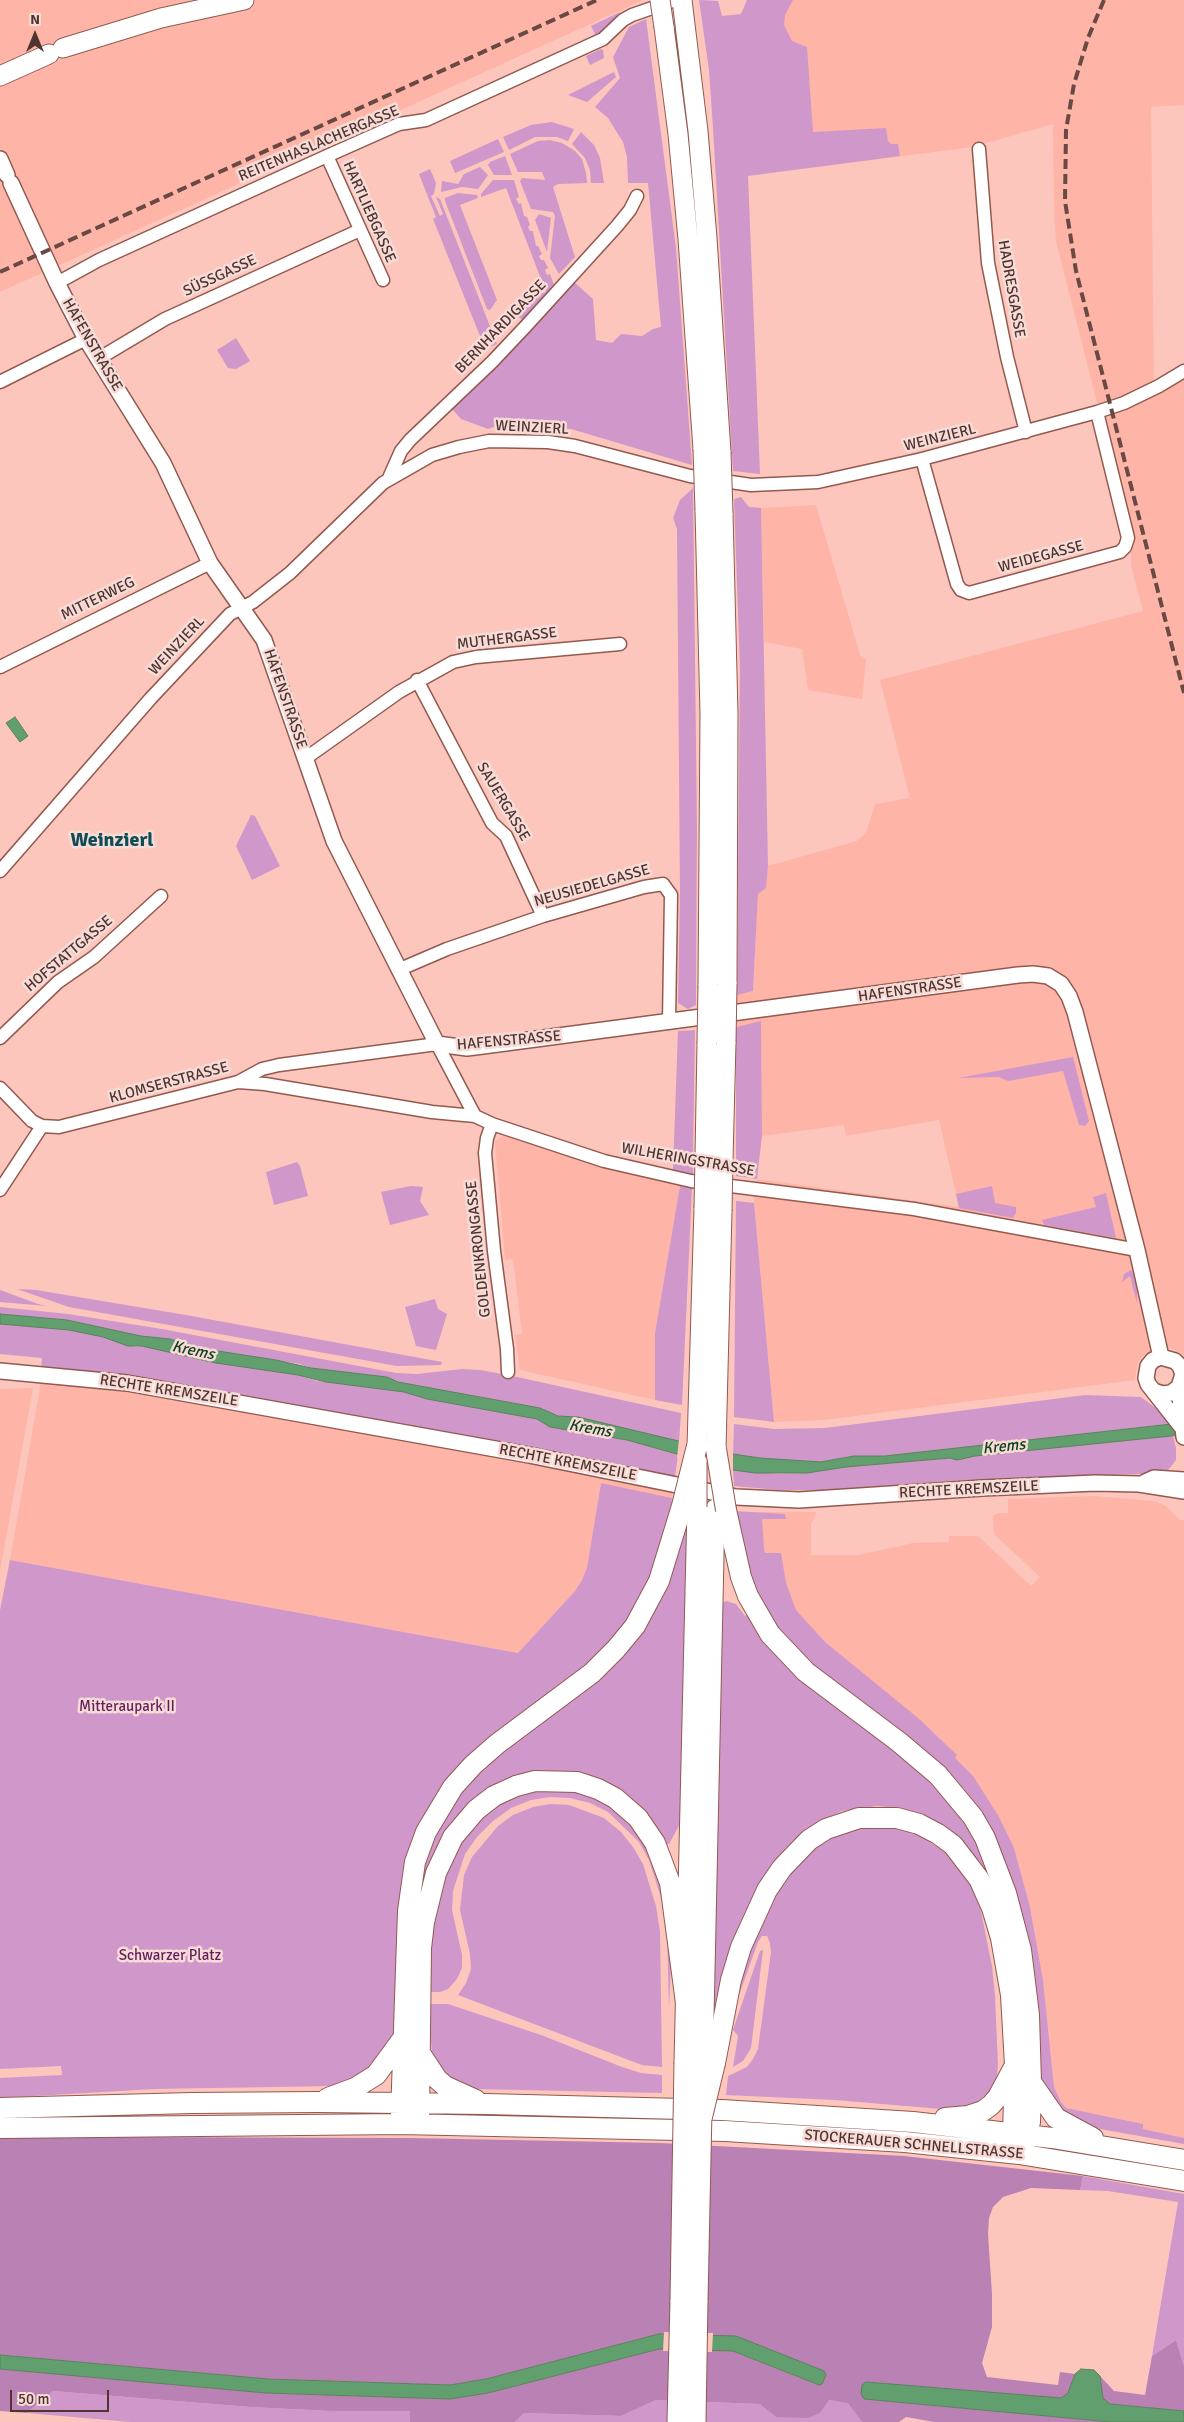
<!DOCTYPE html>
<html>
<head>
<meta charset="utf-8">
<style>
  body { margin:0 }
  #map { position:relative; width:1184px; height:2422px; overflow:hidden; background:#fcc6bc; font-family:Signika,sans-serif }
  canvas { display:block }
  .north { position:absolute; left:10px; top:10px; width:50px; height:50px; -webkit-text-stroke:4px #f7dbd6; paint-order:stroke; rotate:0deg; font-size:14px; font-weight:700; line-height:20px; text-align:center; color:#4f342f }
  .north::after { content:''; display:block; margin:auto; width:18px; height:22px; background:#4f342f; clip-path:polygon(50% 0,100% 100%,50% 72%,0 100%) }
  .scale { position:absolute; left:10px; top:2390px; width:99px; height:22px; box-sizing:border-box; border:2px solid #4f342f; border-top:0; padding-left:6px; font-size:15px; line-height:18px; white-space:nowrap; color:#4f342f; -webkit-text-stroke:4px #f7dbd6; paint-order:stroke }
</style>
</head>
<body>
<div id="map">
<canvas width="1184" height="2422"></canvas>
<div class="north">N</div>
<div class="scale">50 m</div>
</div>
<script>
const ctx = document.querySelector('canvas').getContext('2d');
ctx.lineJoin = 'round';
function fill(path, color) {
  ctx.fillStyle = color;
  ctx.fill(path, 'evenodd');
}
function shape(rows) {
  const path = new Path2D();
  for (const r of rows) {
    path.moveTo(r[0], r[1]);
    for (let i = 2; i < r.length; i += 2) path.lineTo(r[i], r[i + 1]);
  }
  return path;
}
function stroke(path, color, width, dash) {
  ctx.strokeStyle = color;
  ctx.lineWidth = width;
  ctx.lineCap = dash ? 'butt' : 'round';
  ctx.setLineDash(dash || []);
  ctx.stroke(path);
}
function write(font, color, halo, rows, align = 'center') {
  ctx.font = font + ' Signika,sans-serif';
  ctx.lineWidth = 5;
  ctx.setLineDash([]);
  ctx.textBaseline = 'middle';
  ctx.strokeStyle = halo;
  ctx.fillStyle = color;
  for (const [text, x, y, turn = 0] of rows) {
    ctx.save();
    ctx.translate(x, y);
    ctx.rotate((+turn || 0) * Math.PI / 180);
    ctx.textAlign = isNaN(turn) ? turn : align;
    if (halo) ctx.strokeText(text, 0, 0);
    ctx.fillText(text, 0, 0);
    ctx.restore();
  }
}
fill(shape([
  [0,0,643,0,0,292],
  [779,0,1184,0,1184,105,1151,107,1154,396,1184,378,1184,1355,1171,1348,1157,1348,1146,1353,1138,1362,1135,1380,824,1420,774,1422,754,1203,757,1179,959,1207,939,1120,846,1136,844,1125,762,1136,761,1022,736,1027,737,995,753,991,758,894,766,888,768,866,857,841,866,833,875,804,910,798,880,680,1143,611,1131,565,1131,537,1056,241,1054,213,1053,124,973,147,802,169],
  [816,505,861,658,866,659,862,699,808,690,802,649,764,642,761,508],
  [503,1136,598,1166,680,1186,655,1333,655,1400,520,1370,515,1335,522,1334,513,1259,505,1260,495,1141],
  [41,1368,409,1426,531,1447,675,1477,672,1498,601,1483,587,1568,582,1580,575,1591,518,1653,10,1560,40,1388],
  [33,1388,0,1571,0,1389],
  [1095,1496,1154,1501,1166,1506,1180,1520,1184,1520,1184,2138,1143,2129,1143,2124,1065,2108,1061,2102,1054,2087,1043,1980,1030,1907,1014,1848,821,1649,768,1575,756,1512,817,1512,811,1524,811,1555,859,1555,913,1543,949,1542,949,1536,978,1536,1031,1586,1040,1577,994,1534,993,1516,997,1513,1008,1513,1008,1499]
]), '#feb4a7');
fill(shape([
  [699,0,718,1,722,16,741,14,747,0,793,0,785,15,784,25,792,41,807,47,813,132,886,128,888,141,891,144,898,144,900,156,748,176,760,474,733,471,713,128,709,70],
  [620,12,601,33,596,36,591,26],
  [646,19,676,248,692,465,571,429,507,422,488,429,461,419,451,408,574,282,593,299,596,340,612,343,621,334,642,336,653,329,661,327,648,183,628,183,627,157,623,142,608,118,595,107,620,78,613,57,629,27],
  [601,49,603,50,604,58,590,65,586,56],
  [614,72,616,77,587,102,568,95],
  [552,122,574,129,568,141,557,137,535,137,509,150,503,137,531,125],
  [581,132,594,145,600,158,604,183,591,183,590,170,585,158,572,144],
  [498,139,504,152,455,173,450,161],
  [550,140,562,143,575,151,582,159,586,173,587,183,558,184,553,187,575,257,559,274,550,258,555,216,553,212,531,209,520,181,522,178,545,180,542,172,518,172,510,154,538,141],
  [505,156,512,175,494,175,488,165,490,162],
  [480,167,488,175,478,189,462,187,441,192,442,181,458,184,464,174],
  [430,169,436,183,434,194,431,196,440,216,443,214,436,197,440,199,497,344,487,348,480,336,433,219,436,217,419,174],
  [493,180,514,180,519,197,516,199,519,204,521,203,524,216,527,217,530,225,528,227,530,231,533,231,536,246,538,246,542,254,539,256,541,260,544,260,548,268,545,270,547,275,550,274,554,285,523,320,513,314,510,306,546,292,506,188,481,197,481,194],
  [458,193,477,195,478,198,460,205,497,300,490,310,487,309,445,201,445,198],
  [539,214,551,218,547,252,535,220],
  [236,338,250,361,236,369,228,368,217,350],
  [693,488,697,829,696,988,696,1005,688,1009,678,1003,680,892,677,529,673,518,680,500],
  [741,497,749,507,761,508,768,866,766,888,758,894,753,991,737,995,740,669,734,499],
  [251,815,255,816,280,866,252,880,236,846],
  [761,1021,762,1136,757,1179,736,1176,736,1027],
  [695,1030,693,1156,693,1174,673,1170,678,1031],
  [1073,1057,1089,1121,1085,1126,1079,1125,1063,1071,1008,1081,999,1077,958,1078],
  [297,1162,300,1166,308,1196,274,1205,266,1172],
  [411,1186,423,1187,420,1201,429,1215,390,1225,381,1192],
  [680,1186,692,1188,682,1405,655,1400,655,1333],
  [992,1186,995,1203,1016,1207,1016,1213,1013,1218,959,1208,956,1194],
  [1106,1193,1116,1238,1044,1225,1042,1220,1096,1207,1093,1197],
  [736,1201,754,1203,774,1422,734,1417],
  [1131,1270,1137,1279,1137,1303,1130,1276,1122,1282,1124,1274],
  [17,1289,36,1290,186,1315,442,1362,441,1365,397,1366,69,1307],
  [0,1290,38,1304,47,1306,0,1302],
  [435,1299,438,1309,447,1314,436,1350,416,1346,405,1307],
  [0,1307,68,1314,162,1329,396,1373,417,1374,462,1369,480,1370,508,1375,681,1413,679,1442,578,1417,558,1416,540,1408,398,1382,387,1377,311,1368,300,1364,204,1349,170,1339,141,1336,67,1320,0,1314],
  [0,1324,69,1330,103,1337,136,1347,142,1346,298,1375,317,1381,404,1392,427,1399,537,1419,557,1428,627,1440,678,1455,675,1477,531,1447,409,1426,41,1368,42,1358,0,1354],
  [1085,1395,1141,1397,1162,1413,1168,1424,885,1456,854,1456,821,1462,760,1458,733,1454,734,1424,774,1429,825,1428],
  [1173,1436,1176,1448,1176,1460,1169,1469,1162,1473,949,1481,822,1490,778,1490,734,1486,733,1470,780,1474,807,1473,846,1467,950,1458,957,1460,975,1456],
  [601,1483,672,1498,664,1544,653,1580,612,1645,431,1807,397,2025,393,2039,384,2055,362,2076,334,2086,154,2089,0,2098,0,2078,62,2075,61,2066,0,2069,0,1610,10,1560,518,1653,575,1591,582,1580,587,1568],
  [735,1511,785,1514,786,1519,762,1519,764,1549,765,1553,781,1553,786,1583,796,1610,825,1642,918,1718,957,1755,955,1758,973,1776,999,1817,1014,1848,1030,1907,1043,1980,1054,2087,1061,2102,1066,2108,1143,2124,1143,2129,1184,2138,1184,2144,1089,2127,1065,2116,1043,2091,990,1836,854,1702,781,1638,754,1593],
  [685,1528,687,1528,681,1822,669,1844,665,1844,662,1839,557,1773,458,1819,414,1911,431,1835,477,1769,596,1677],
  [726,1601,736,1604,745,1616,749,1614,915,1763,967,1820,1001,1895,978,1861,958,1838,922,1816,898,1808,877,1806,842,1811,822,1820,803,1832,786,1848,759,1885,744,1916,734,1945,714,2016,721,1604],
  [536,1787,576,1789,595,1795,626,1816,639,1829,649,1846,664,1884,669,1909,671,1964,669,2008,667,1931,663,1904,649,1860,639,1842,608,1812,590,1803,570,1798,550,1797,531,1800,511,1808,493,1821,477,1837,465,1854,453,1891,452,1910,462,1955,462,1968,457,1979,448,1989,440,1992,428,1992,431,1923,434,1899,449,1856,458,1840,480,1815,497,1801],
  [550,1804,569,1805,604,1818,621,1832,633,1847,643,1864,656,1906,660,1932,662,2067,642,2065,626,2059,458,1995,466,1983,471,1969,470,1954,460,1910,464,1875,472,1857,498,1826,513,1815,533,1807],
  [860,1827,896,1827,916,1834,947,1853,971,1884,981,1911,992,1966,995,1996,998,2065,997,2075,991,2090,977,2102,965,2106,941,2109,835,2100,726,2095,728,2076,747,2067,753,2059,758,2049,771,1952,770,1943,767,1936,762,1936,758,1942,733,2012,731,2013,759,1923,788,1873,814,1847,830,1837],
  [763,1950,751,2048,743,2061,733,2067,738,2036,733,2030,760,1951],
  [428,2004,448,2004,541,2035,622,2067,641,2073,662,2075,662,2093,474,2089,447,2080,432,2054],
  [1083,2176,1184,2194,1184,2366,1176,2340,1152,2356,1178,2202,1108,2191,1080,2190],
  [53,2391,250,2407,330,2411,410,2411,410,2422,130,2422,27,2413],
  [656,2400,761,2404,776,2417,820,2413,828,2400,848,2402,862,2422,515,2422,524,2413,621,2416]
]), '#d097cb');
fill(shape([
  [113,2137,410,2138,660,2143,904,2156,1083,2176,1080,2190,1031,2188,1003,2197,993,2207,989,2218,988,2234,992,2294,992,2327,982,2363,987,2377,1058,2385,1060,2372,1075,2374,1068,2394,1061,2398,1043,2398,867,2382,861,2394,864,2399,1111,2422,934,2422,906,2417,899,2422,862,2422,848,2403,829,2400,820,2413,808,2418,776,2417,760,2404,656,2400,621,2416,524,2413,515,2422,410,2422,410,2411,330,2411,250,2407,53,2391,27,2413,0,2411,0,2369,266,2393,450,2399,488,2393,659,2349,733,2351,818,2385,824,2371,659,2334,486,2379,450,2385,268,2379,0,2355,0,2138],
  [1176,2340,1184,2366,1184,2411,1110,2404,1103,2399,1100,2376,1114,2391,1145,2395,1152,2356]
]), '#ba81b5');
const water = shape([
  [15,717,28,736,20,742,6,723,15,717],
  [0,1314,67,1320,141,1336,170,1339,205,1349,276,1360,311,1368,387,1377,398,1382,540,1408,558,1416,578,1417,733,1454,760,1458,821,1462,854,1456,885,1456,1180,1423,1181,1435,975,1456,957,1460,950,1458,846,1467,807,1473,755,1473,733,1470,627,1440,550,1427,537,1419,427,1399,404,1392,326,1382,298,1375,216,1363,142,1346,128,1346,103,1337,69,1330,0,1324,0,1314],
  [659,2334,736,2336,824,2371,826,2375,822,2384,819,2385,733,2351,659,2349,488,2393,450,2399,266,2393,0,2369,0,2355,268,2379,450,2385,486,2379,659,2334],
  [1081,2369,1094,2370,1100,2376,1103,2398,1110,2404,1184,2411,1184,2422,1111,2422,864,2399,861,2394,862,2385,866,2382,1061,2398,1068,2393,1075,2374,1081,2369]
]);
fill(water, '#61a06e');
stroke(water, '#5c805b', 1);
fill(shape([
  [679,1439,733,1452,733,1472,677,1458],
  [664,2332,713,2333,712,2352,663,2351]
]), '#fcc6bc');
const minor = shape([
  [979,149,988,263,1007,357,1026,432],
  [327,156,383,280],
  [57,283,99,260,327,156,399,124,426,120,603,39,623,20,632,15,675,0],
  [98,359,165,319,360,230],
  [0,382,86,339],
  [922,459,957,584,961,590,969,593,1120,552,1125,547,1128,538,1097,412],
  [389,478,401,451,410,440,492,362,526,326,617,226,630,210,637,196],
  [0,667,210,563],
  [417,680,492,823,506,836,543,916],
  [306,758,399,692,453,662,476,657,620,644],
  [0,871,151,698,230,614,253,602,290,573,383,483,432,455,459,447,489,441,548,442,575,446,690,476,751,485,818,482,922,459,1097,412,1124,403,1159,386,1184,371],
  [398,970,447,949,543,916,644,887,663,884,671,895,669,1022],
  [0,1038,58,982,94,957,161,896],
  [238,1082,265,1084,432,1112,475,1116,492,1124,604,1161,691,1181,914,1209,1137,1250],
  [0,1088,32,1121,42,1126,59,1127,238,1082,262,1069,279,1065,437,1044,475,1116],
  [492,1124,487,1138,485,1153,494,1251,507,1349,508,1372],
  [0,1190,42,1126]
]);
const tertiary = shape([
  [0,159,7,175],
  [11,183,57,283,86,339,163,463,210,563,264,640,334,841,437,1044,467,1048,483,1046,1018,975,1033,974,1048,976,1061,984,1069,996,1075,1012,1137,1250,1161,1357],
  [0,1371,127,1383,529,1455,736,1497,799,1500,982,1488,1095,1483,1139,1484,1184,1491],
  [1179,1387,1184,1437],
  [1154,1391,1162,1394,1171,1393,1179,1387,1183,1374,1180,1366,1175,1361,1161,1357,1153,1360,1148,1366,1146,1378,1148,1384,1181,1426],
  [1145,1482,1154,1478,1184,1480]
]);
const primary = shape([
  [682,0,698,131,707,238,721,452],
  [664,27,678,134,688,239,703,449],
  [63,48,161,18,244,0],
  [0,76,49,54],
  [705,510,710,714,708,986],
  [723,513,728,714,727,984],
  [705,1157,707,1044],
  [723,1160,726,1042],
  [697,1446,704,1208],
  [716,1449,722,1211],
  [684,2062,697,1507],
  [703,2063,715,1509],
  [677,2422,680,2300],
  [696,2422,698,2300]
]);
const trunk = shape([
  [726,1510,741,1577,748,1596,770,1634,806,1672,899,1742,938,1775,973,1817,985,1838,1006,1893,1021,1950,1025,1982,1029,2015,1031,2082,1030,2122,1023,2148],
  [420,2053,437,2079,445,2086,476,2100],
  [715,2063,731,1980,741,1947,767,1890,782,1868,809,1840,826,1829,859,1818,897,1818,919,1824,938,1834,953,1845,979,1879,992,1908,1001,1938,1011,1995,1015,2065,1013,2133,1015,2146],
  [1031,2082,1056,2118,1093,2138],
  [328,2098,355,2088,376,2075,404,2037],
  [0,2108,192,2103,318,2102,486,2104,722,2110,913,2122,1052,2138,1184,2160],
  [419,2115,421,1948,424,1922,436,1873,453,1837,476,1810,494,1796,516,1786,535,1781,577,1782,598,1789,615,1798,638,1818,655,1843,670,1883,686,2003],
  [401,2116,408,1911,415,1862,426,1832,453,1787,473,1765,497,1744,592,1673,616,1649,635,1626,659,1581,682,1506],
  [945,2118,968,2116,983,2111,991,2105,998,2097,1013,2069],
  [0,2128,401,2124,725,2131,905,2142,1019,2154,1184,2181]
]);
stroke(minor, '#93594f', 15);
stroke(tertiary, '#93594f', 18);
stroke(primary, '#93594f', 21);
stroke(trunk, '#93594f', 22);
stroke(minor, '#fff', 12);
stroke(tertiary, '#fff', 15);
stroke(primary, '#fff', 19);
stroke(trunk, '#fff', 20);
stroke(shape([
  [1104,0,1088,38,1074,84,1066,130,1065,201,1076,271,1184,693],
  [0,272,597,0]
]), '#684943', 4, [10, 5]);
const primaryBridge = shape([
  [660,0,664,27],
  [703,449,705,510],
  [721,452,723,513],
  [726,1042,727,984],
  [707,1044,708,986],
  [704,1208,705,1157],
  [722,1211,723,1160],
  [697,1462,697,1507],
  [680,2300,684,2062],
  [698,2300,703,2063]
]);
const trunkBridge = shape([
  [716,1449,726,1510],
  [682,1506,697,1446],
  [702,2117,715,2063]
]);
stroke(primaryBridge, '#93594f', 21, []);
stroke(trunkBridge, '#93594f', 22, []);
stroke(primaryBridge, '#fff', 19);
stroke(trunkBridge, '#fff', 20);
write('15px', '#4f342f', '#f7dbd6', [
  ["REITENHASLACHERGASSE",319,144,-23],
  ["HARTLIEBGASSE",369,212,66],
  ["SÜSSGASSE",220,276,-25],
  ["HADRESGASSE",1011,289,80],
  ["BERNHARDIGASSE",501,327,-46],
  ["HAFENSTRASSE",92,345,60],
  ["WEINZIERL",532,428,3],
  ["WEINZIERL",940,438,-14],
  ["WEIDEGASSE",1041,557,-15],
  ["MITTERWEG",98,599,-26],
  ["MUTHERGASSE",507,639,-7],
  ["WEINZIERL",177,646,-47],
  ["HAFENSTRASSE",285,699,71],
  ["SAUERGASSE",503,802,59],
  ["NEUSIEDELGASSE",592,886,-16],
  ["HOFSTATTGASSE",69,954,-40],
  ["HAFENSTRASSE",910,990,-8],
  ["HAFENSTRASSE",509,1041,-5],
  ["KLOMSERSTRASSE",169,1083,-15],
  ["WILHERINGSTRASSE",688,1160,10],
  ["GOLDENKRONGASSE",479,1249,-96],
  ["RECHTE KREMSZEILE",169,1391,9],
  ["RECHTE KREMSZEILE",568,1463,11],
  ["RECHTE KREMSZEILE",969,1490,-3],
  ["STOCKERAUER SCHNELLSTRASSE",914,2145,5]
]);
write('15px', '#631e5f', '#f7dbd6', [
  ["Mitteraupark II",127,1707],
  ["Schwarzer Platz",170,1956]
]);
write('italic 16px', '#10401e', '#f7dbd6', [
  ["Krems",193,1351,12],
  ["Krems",590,1429,10],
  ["Krems",1004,1447,-6]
]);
write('bold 20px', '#104c55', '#f7dbd6', [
  ["Weinzierl",112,841]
]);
</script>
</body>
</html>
